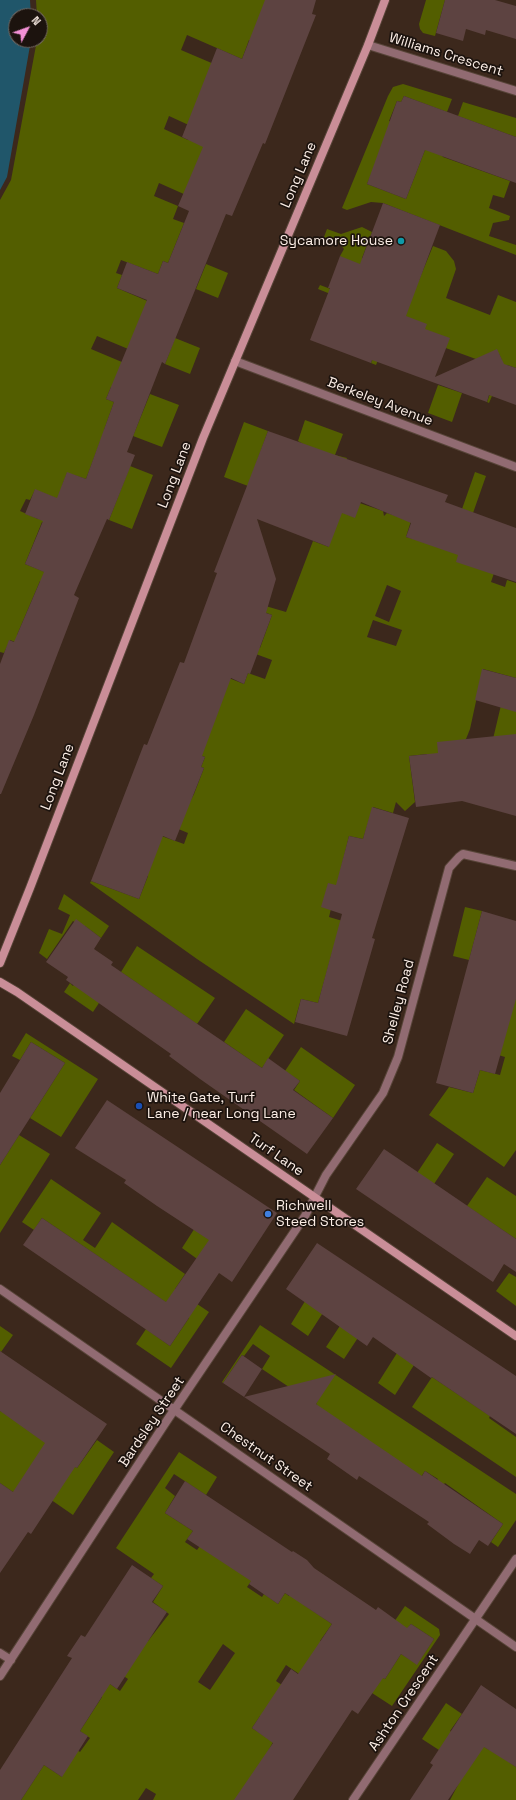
<!DOCTYPE html>
<html>
<head>
<meta charset="utf-8">
<style>
  body { margin:0 }
  #map { position:relative; width:516px; height:1800px; overflow:hidden; background:#3c281c; font-family:"Space Grotesk",sans-serif }
  canvas { display:block }
  .north { position:absolute; left:8px; top:8px; width:40px; height:40px; box-sizing:border-box; background:#1c130e; border:1px solid #766b64; border-radius:50%; rotate:49deg; font-size:11px; font-weight:700; line-height:16px; text-align:center; color:#fceee6 }
  .north::after { content:''; display:block; margin:auto; width:14px; height:18px; background:#f391d6; clip-path:polygon(50% 0,100% 100%,50% 72%,0 100%) }
</style>
</head>
<body>
<div id="map">
<canvas width="516" height="1800"></canvas>
<div class="north">N</div>
</div>
<script>
const ctx = document.querySelector('canvas').getContext('2d');
ctx.lineJoin = 'round';
function fill(path, color) {
  ctx.fillStyle = color;
  ctx.fill(path, 'evenodd');
}
function shape(rows) {
  const path = new Path2D();
  for (const r of rows) {
    path.moveTo(r[0], r[1]);
    for (let i = 2; i < r.length; i += 2) path.lineTo(r[i], r[i + 1]);
  }
  return path;
}
function stroke(path, color, width, dash) {
  ctx.strokeStyle = color;
  ctx.lineWidth = width;
  ctx.lineCap = dash ? 'butt' : 'round';
  ctx.setLineDash(dash || []);
  ctx.stroke(path);
}
function write(font, color, halo, rows, align = 'center') {
  ctx.font = font + ' "Space Grotesk",sans-serif';
  ctx.lineWidth = 3.5;
  ctx.setLineDash([]);
  ctx.textBaseline = 'middle';
  ctx.strokeStyle = halo;
  ctx.fillStyle = color;
  for (const [text, x, y, turn = 0] of rows) {
    ctx.save();
    ctx.translate(x, y);
    ctx.rotate((+turn || 0) * Math.PI / 180);
    ctx.textAlign = isNaN(turn) ? turn : align;
    if (halo) ctx.strokeText(text, 0, 0);
    ctx.fillText(text, 0, 0);
    ctx.restore();
  }
}
fill(shape([
  [36,0,265,0,265,45,249,40,242,59,187,35,181,50,228,70,231,118,186,195,159,183,154,196,178,206,173,219,184,223,168,263,163,261,158,274,121,260,116,273,122,275,117,288,152,303,133,351,97,336,91,349,129,365,119,390,111,387,106,399,114,402,104,430,122,437,100,442,86,479,67,473,62,486,79,494,61,500,35,490,30,500,26,499,20,511,38,519,44,506,58,528,42,522,25,564,72,583,45,584,40,581,17,635,55,659,10,640,4,653,0,652,0,200,11,180,37,40,40,40,40,16,37,16],
  [169,116,193,127,188,140,164,129],
  [426,0,445,0,435,36,423,33,420,29,419,24],
  [403,84,452,99,447,112,404,96,401,102,397,101,389,121,394,122,367,184,406,199,430,137,443,157,510,181,504,198,493,195,489,208,510,216,509,220,493,223,489,236,516,245,516,255,383,203,371,202,347,210,342,208,388,96,393,87],
  [463,102,516,118,516,137,458,116],
  [362,227,372,232,362,258,419,280,433,246,446,251,454,261,456,269,446,298,490,315,498,295,516,302,516,368,507,365,495,397,492,396,489,403,487,402,502,360,499,354,484,362,391,328,376,365,371,363,383,333,328,293,318,289,320,285,365,302,340,256,344,249,340,244,324,237,327,229,341,234],
  [206,264,228,273,218,298,196,289],
  [175,338,200,348,190,374,165,364],
  [438,385,462,393,452,422,428,413],
  [150,394,179,405,162,447,133,436],
  [305,420,343,434,335,455,347,458,333,494,383,511,384,516,387,513,411,521,406,537,498,561,491,582,505,587,507,580,516,583,516,678,483,669,470,729,466,739,440,765,429,767,427,754,409,756,415,802,405,811,396,802,393,813,373,807,363,839,349,836,329,917,373,930,332,953,318,1003,301,999,294,1024,197,959,90,883,91,881,139,899,148,876,138,872,153,833,184,844,188,833,176,828,194,794,204,768,201,767,205,757,178,747,201,667,244,684,248,673,265,679,272,660,253,653,214,631,260,648,272,615,226,598,228,595,286,612,313,541,329,547,305,445,298,441],
  [387,585,401,591,389,622,375,616],
  [373,620,402,630,396,646,367,637],
  [244,422,268,431,248,486,224,477],
  [130,466,153,475,132,529,109,520],
  [475,472,486,476,473,513,462,509],
  [502,701,516,704,516,749,479,798],
  [64,894,109,926,101,938,85,926,83,928,73,921,47,959,39,953,49,929,62,934,70,915,58,909],
  [465,907,482,911,469,960,453,956],
  [137,946,215,998,197,1024,121,972],
  [516,958,516,1150,504,1167,429,1115,449,1087,473,1093,480,1070,500,1075,505,1057,482,1050],
  [70,983,73,986,75,983,111,985,93,1012,64,992],
  [246,1009,284,1035,262,1068,224,1042],
  [26,1033,98,1079,61,1137,30,1118,65,1063,31,1042,20,1060,12,1056],
  [301,1047,355,1085,333,1118,294,1090,300,1081,285,1071],
  [19,1135,50,1154,0,1233,0,1165],
  [437,1143,454,1154,434,1184,417,1173],
  [487,1177,516,1196,516,1239,467,1206],
  [51,1179,101,1213,83,1240,95,1248,112,1222,185,1274,175,1289,209,1312,171,1368,136,1344,146,1329,170,1346,189,1318,42,1218,34,1230,22,1222],
  [200,1220,219,1232,200,1261,182,1248],
  [509,1273,516,1277,516,1306,496,1291],
  [310,1293,328,1305,308,1336,291,1324],
  [345,1318,363,1330,344,1359,326,1347],
  [260,1325,516,1494,516,1520,498,1547,491,1542,503,1524,445,1483,440,1489,435,1484,438,1479,425,1471,411,1492,316,1404,324,1387,314,1380,310,1381,298,1393,262,1369,270,1356,253,1344,244,1356,242,1355,223,1383,222,1382],
  [0,1326,13,1335,1,1352,0,1351],
  [397,1353,414,1365,395,1395,378,1383],
  [432,1377,490,1416,489,1418,516,1437,516,1477,412,1407],
  [0,1411,39,1423,57,1454,77,1468,97,1440,114,1452,73,1515,34,1488,13,1492,0,1483],
  [179,1452,217,1477,206,1495,174,1474,165,1488,175,1496,165,1513,193,1531,185,1542,197,1550,205,1539,257,1573,247,1587,262,1597,264,1594,278,1604,285,1593,289,1596,293,1589,322,1574,324,1575,304,1605,332,1624,320,1641,364,1666,385,1679,401,1654,417,1664,434,1639,411,1624,406,1630,394,1622,405,1606,439,1629,440,1635,392,1706,372,1693,340,1702,286,1665,276,1681,295,1694,280,1729,260,1716,252,1728,273,1742,242,1800,153,1800,156,1794,146,1788,138,1800,21,1800,44,1765,62,1777,61,1739,80,1752,90,1738,80,1731,102,1697,78,1681,87,1668,120,1691,128,1679,112,1668,134,1632,148,1641,169,1614,153,1602,163,1586,151,1578,154,1574,116,1548],
  [223,1644,235,1653,210,1690,198,1682],
  [446,1703,462,1714,450,1731,465,1741,474,1740,489,1750,498,1738,502,1757,516,1767,516,1800,450,1800,459,1783,459,1763,422,1739]
]), '#535e00');
fill(shape([
  [0,0,30,0,31,16,16,16,16,40,31,40,7,177,0,190]
]), '#20566a');
fill(shape([
  [265,0,316,0,312,14,316,15,265,144,263,143,232,216,226,214,165,364,162,362,127,452,135,455,109,520,107,519,74,595,79,598,34,715,1,794,0,794,0,664,9,640,14,642,44,572,25,564,43,521,25,514,35,489,57,498,67,472,86,479,114,402,106,399,147,300,117,288,127,262,158,274,163,261,168,263,189,211,178,206,203,147,182,137,217,48,242,59],
  [445,0,495,0,516,6,516,39,486,30,485,35,466,29,463,41,436,33],
  [404,96,516,137,516,183,425,150,406,199,367,184,397,101,401,102],
  [383,203,440,225,406,316,427,324,425,329,450,338,435,377,497,349,504,364,516,368,516,405,489,395,487,402,372,360,371,363,310,340,330,288,328,288,340,256,360,264],
  [268,431,448,495,445,502,516,528,516,582,456,562,458,555,406,537,411,523,361,502,355,518,342,513,329,547,257,519,276,579,266,613,272,615,250,674,248,673,244,684,231,678,202,756,205,757,201,767,204,768,175,841,163,836,139,899,91,881,144,744,147,745,180,662,184,663,217,573,214,572],
  [482,669,516,678,516,712,475,700],
  [516,734,516,816,462,801,416,807,409,756,438,753,437,742],
  [372,807,409,818,372,938,375,939,347,1036,295,1022,301,999,318,1003,342,914,321,907,328,883,336,885,349,836,363,839],
  [482,911,516,921,516,999,495,1074,480,1070,473,1093,436,1083],
  [76,919,101,938,94,949,113,962,111,965,262,1068,268,1058,300,1081,293,1090,333,1118,307,1154,200,1079,169,1056,171,1054,66,980,68,977,46,962],
  [31,1042,65,1063,0,1165,0,1093],
  [107,1100,277,1213,232,1282,219,1273,170,1346,23,1245,42,1218,166,1302,209,1240,157,1206,124,1183,126,1180,75,1148],
  [384,1149,516,1239,516,1272,504,1264,493,1282,356,1189],
  [317,1243,516,1376,516,1434,432,1377,431,1378,373,1337,367,1346,286,1289],
  [0,1351,107,1424,77,1468,75,1467,31,1534,28,1532,0,1573,0,1483,13,1492,45,1443,0,1411],
  [242,1355,262,1369,244,1397,336,1374,316,1404,422,1476,425,1471,503,1524,488,1546,479,1540,470,1554,454,1544,427,1524,429,1522,359,1476,357,1480,327,1459,330,1454,223,1383],
  [185,1481,292,1552,293,1551,307,1560,314,1568,376,1610,378,1607,407,1628,411,1624,434,1639,417,1665,401,1654,385,1679,383,1678,358,1714,352,1710,293,1800,234,1800,273,1743,252,1728,291,1669,298,1674,332,1624,285,1593,278,1604,249,1584,251,1581,187,1539,193,1531,165,1513],
  [132,1565,163,1586,152,1602,167,1612,117,1689,110,1684,80,1731,88,1736,62,1777,44,1765,21,1800,0,1800,0,1770,72,1658,67,1656,81,1635,85,1637],
  [481,1685,516,1709,516,1767,484,1747,448,1800,410,1800,433,1765,430,1763]
]), '#5d4341');
const street = shape([
  [368,45,516,91],
  [235,361,516,467],
  [0,1289,516,1647],
  [0,1653,11,1660],
  [0,1676,166,1422,305,1216,326,1175,383,1093,398,1057,449,868,459,857,463,854,516,866],
  [353,1800,516,1559]
]);
const secondary = shape([
  [0,963,30,888,203,438,368,45,385,0],
  [0,982,17,992,516,1336]
]);
stroke(street, '#574438', 10);
stroke(secondary, '#574438', 10);
stroke(street, '#916b72', 8);
stroke(secondary, '#ca8e98', 8);
for (const [x, y, r, color] of [
  [401,241,4,"#0f9aa8"],
  [139,1106,4,"#1a4fb4"],
  [268,1214,4,"#3f7fe0"]
]) {
  const dot = new Path2D();
  dot.arc(x, y, r, 0, 2 * Math.PI);
  ctx.fillStyle = color;
  ctx.fill(dot);
  stroke(dot, '#1c130e', 1.5);
}
write('14px', '#fceee6', '#1c130e', [
  ["Williams Crescent",446,55,17],
  ["Long Lane",299,175,-67],
  ["Berkeley Avenue",380,402,21],
  ["Long Lane",175,475,-69],
  ["Long Lane",58,777,-69],
  ["Shelley Road",399,1002,-75],
  ["Turf Lane",276,1155,35],
  ["Bardsley Street",152,1422,-56],
  ["Chestnut Street",266,1457,35],
  ["Ashton Crescent",404,1703,-56]
]);
write('14px', '#fceee6', '#1c130e', [
  ["Sycamore House",393,241,"right"],
  ["White Gate, Turf",147,1098],
  ["Lane / near Long Lane",147,1114],
  ["Richwell",276,1206],
  ["Steed Stores",276,1222]
], 'left');
</script>
</body>
</html>
